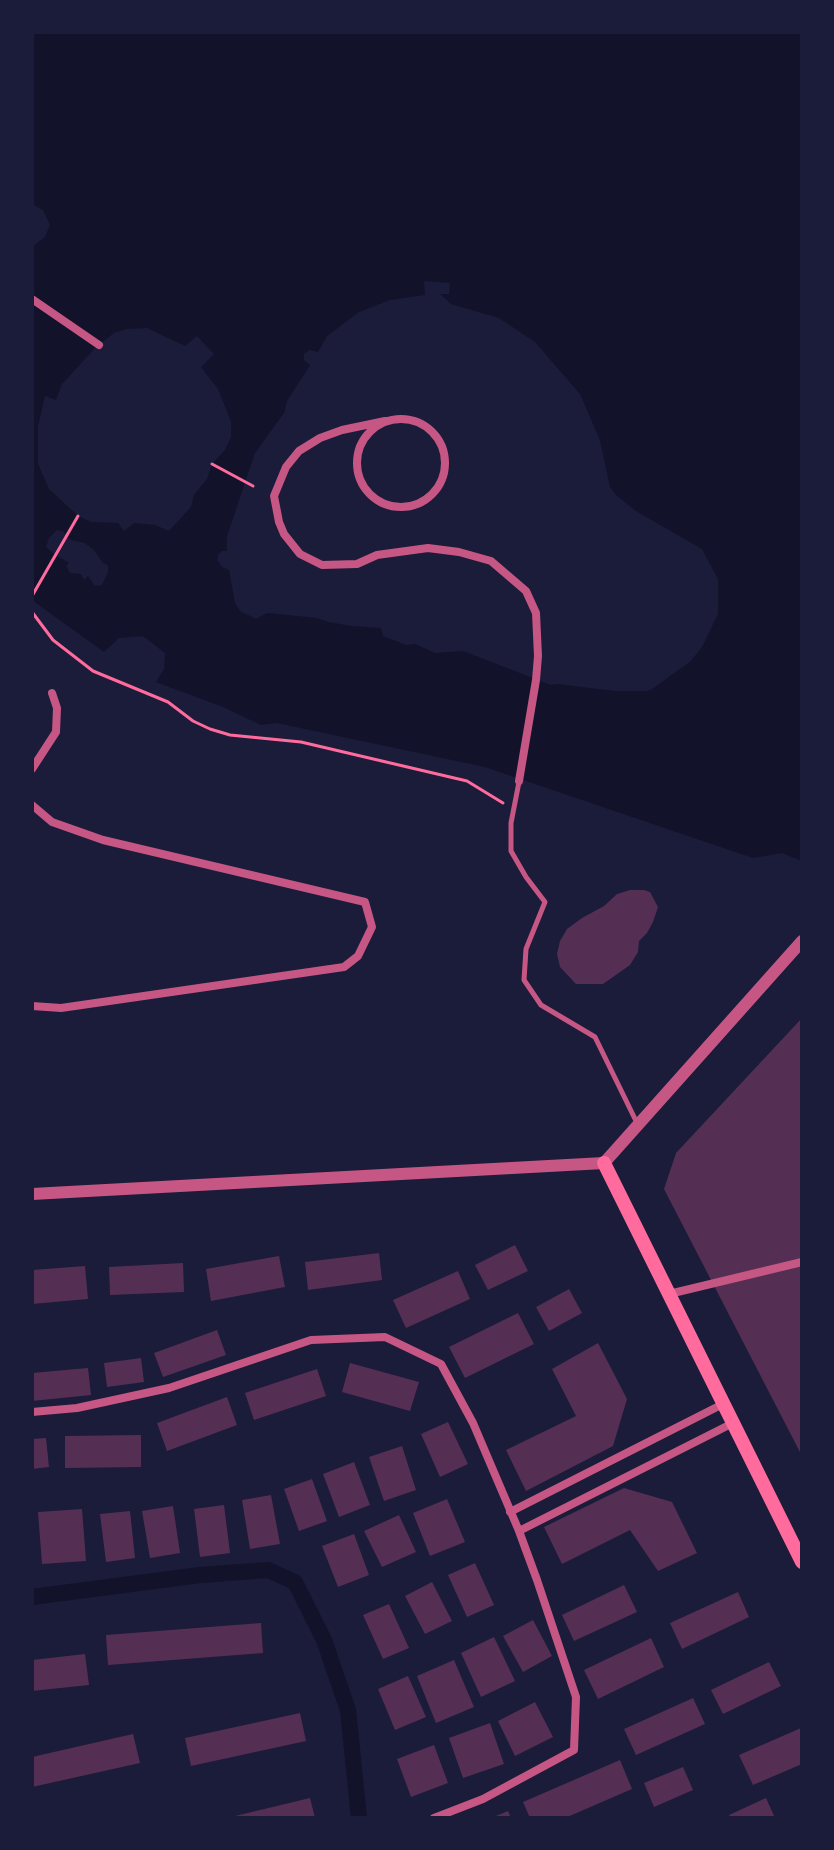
<!DOCTYPE html>
<html>
<head>
<meta charset="utf-8">
<style>
  body { margin:0 }
  #map { position:relative; width:834px; height:1850px; overflow:hidden; background:#1b1b3a; font-family:"Alegreya Sans",sans-serif }
  canvas { display:block }
  .frame { position:absolute; inset:0; border:34px solid #1b1b3a; pointer-events:none }
</style>
</head>
<body>
<div id="map">
<canvas width="834" height="1850"></canvas>
<div class="frame"></div>
</div>
<script>
const ctx = document.querySelector('canvas').getContext('2d');
ctx.lineJoin = 'round';
function fill(path, color) {
  ctx.fillStyle = color;
  ctx.fill(path, 'evenodd');
}
function shape(rows) {
  const path = new Path2D();
  for (const r of rows) {
    if (r.length === 3) {
      path.moveTo(r[0] + r[2], r[1]);
      path.arc(r[0], r[1], r[2], 0, 2 * Math.PI);
      continue;
    }
    path.moveTo(r[0], r[1]);
    for (let i = 2; i < r.length; i += 2) path.lineTo(r[i], r[i + 1]);
  }
  return path;
}
function stroke(path, color, width, dash) {
  ctx.strokeStyle = color;
  ctx.lineWidth = width;
  ctx.lineCap = dash ? 'butt' : 'round';
  ctx.setLineDash(dash || []);
  ctx.stroke(path);
}
fill(shape([
  [32,32,802,32,802,861,782,853,753,858,485,767,277,723,261,725,223,707,156,682,164,669,165,653,143,636,119,638,104,652,32,600,32,247,45,237,50,225,43,210,32,204],
  [424,281,450,283,449,294,440,294,451,304,499,318,535,342,580,394,600,440,610,487,617,496,636,511,702,549,718,579,718,614,702,647,691,661,652,689,647,691,615,691,557,684,551,685,463,651,435,653,415,644,406,645,383,636,381,628,351,626,328,622,317,618,267,613,256,619,240,611,235,603,229,570,222,567,218,561,218,555,222,551,227,551,227,536,255,453,284,413,287,401,310,365,304,360,304,354,309,350,318,352,327,336,359,312,390,300,425,295],
  [147,328,185,346,197,336,214,354,201,367,218,389,231,421,231,437,225,450,212,464,207,479,194,495,191,507,169,531,155,525,134,523,124,531,118,523,91,522,78,516,49,489,38,464,38,426,45,396,56,400,62,384,95,348,114,333,126,329],
  [57,530,63,531,71,540,85,543,94,550,103,563,108,565,108,572,102,585,95,586,88,576,84,580,81,574,70,573,66,566,69,563,55,555,46,547,49,538]
]), '#12122b');
stroke(shape([
  [32,1597,200,1575,268,1570,295,1582,324,1640,348,1710,359,1818]
]), '#12122b', 16);
fill(shape([
  [630,890,644,890,650,892,658,907,653,922,647,933,639,941,638,952,630,965,603,984,576,984,560,967,557,954,560,941,567,929,582,918,604,906,617,894],
  [802,1018,802,1456,664,1189,676,1153],
  [515,1245,528,1271,488,1290,475,1265],
  [379,1253,382,1280,308,1290,305,1262],
  [279,1256,285,1287,211,1301,206,1269],
  [183,1263,184,1292,110,1295,109,1267],
  [85,1266,88,1299,32,1304,32,1270],
  [458,1271,470,1299,406,1328,393,1300],
  [569,1289,582,1313,549,1331,536,1307],
  [518,1313,534,1344,465,1378,449,1347],
  [217,1330,226,1355,163,1377,154,1353],
  [598,1343,627,1399,613,1446,526,1491,506,1450,576,1416,552,1369],
  [141,1358,144,1382,107,1387,104,1363],
  [350,1363,419,1382,410,1411,342,1392],
  [88,1368,91,1395,32,1401,32,1373],
  [317,1369,326,1396,254,1420,245,1393],
  [227,1397,237,1425,167,1451,157,1423],
  [448,1422,468,1464,440,1477,421,1434],
  [141,1435,141,1467,65,1468,65,1436],
  [46,1438,49,1467,32,1469,32,1439],
  [402,1446,416,1490,384,1501,369,1457],
  [354,1462,370,1505,339,1517,323,1474],
  [312,1479,327,1521,299,1531,284,1489],
  [624,1488,672,1502,697,1553,658,1571,630,1530,562,1564,544,1527],
  [271,1495,280,1544,250,1549,242,1500],
  [447,1499,465,1542,430,1556,413,1513],
  [224,1505,230,1553,200,1557,194,1509],
  [173,1506,180,1553,150,1558,142,1511],
  [82,1509,86,1561,42,1564,38,1512],
  [130,1511,135,1558,106,1562,100,1514],
  [399,1515,416,1552,382,1567,364,1531],
  [354,1534,369,1575,338,1587,322,1546],
  [475,1563,494,1605,467,1617,448,1575],
  [432,1582,452,1621,425,1634,405,1596],
  [624,1585,637,1612,574,1641,562,1615],
  [738,1592,749,1617,682,1649,670,1623],
  [389,1604,409,1648,383,1659,363,1615],
  [533,1620,552,1656,523,1672,503,1636],
  [261,1623,263,1653,108,1665,106,1635],
  [494,1637,515,1681,481,1697,461,1653],
  [651,1638,664,1667,598,1699,584,1670],
  [85,1654,89,1685,32,1691,32,1660],
  [454,1660,474,1707,436,1723,417,1676],
  [769,1662,781,1686,723,1714,711,1690],
  [408,1676,426,1717,395,1730,378,1689],
  [693,1698,705,1724,636,1755,624,1729],
  [535,1702,553,1737,515,1756,498,1721],
  [300,1713,306,1741,191,1766,185,1738],
  [490,1723,504,1764,463,1778,449,1738],
  [801,1728,802,1764,753,1785,739,1755],
  [133,1734,140,1763,32,1787,32,1757],
  [434,1745,448,1783,411,1797,397,1759],
  [620,1760,632,1789,565,1818,530,1818,523,1802],
  [683,1767,693,1790,654,1807,644,1783],
  [310,1798,315,1818,231,1818,231,1817],
  [766,1798,775,1818,731,1818,729,1815],
  [508,1811,511,1818,491,1818]
]), '#542f53');
stroke(shape([
  [212,464,253,486],
  [32,596,78,516],
  [32,612,53,640,93,671,168,702,193,721,210,729,230,735,301,742,467,781,503,803]
]), '#ff6b9d', 3);
stroke(shape([
  [519,782,511,823,511,851,526,877,545,902,526,949,524,980,541,1005,595,1037,637,1123]
]), '#c65784', 5);
stroke(shape([
  [32,299,99,345],
  [401,463,44],
  [385,421,342,430,320,438,299,451,286,467,274,496,279,522,284,534,300,554,322,565,357,564,377,555,428,548,459,552,491,561,526,591,536,613,538,656,536,680,519,781],
  [32,769,56,732,57,708,52,693],
  [32,805,52,822,103,840,365,902,372,927,358,956,344,967,61,1008,32,1006],
  [669,1294,802,1262],
  [32,1412,77,1408,169,1388,311,1340,385,1337,441,1364,473,1423,519,1531],
  [510,1512,723,1404],
  [434,1818,483,1799,574,1750,576,1697,537,1580,519,1531,733,1423]
]), '#c65784', 8);
stroke(shape([
  [32,1194,604,1163,802,941]
]), '#c65784', 12);
stroke(shape([
  [604,1163,802,1562]
]), '#ff6b9d', 14);
</script>
</body>
</html>
